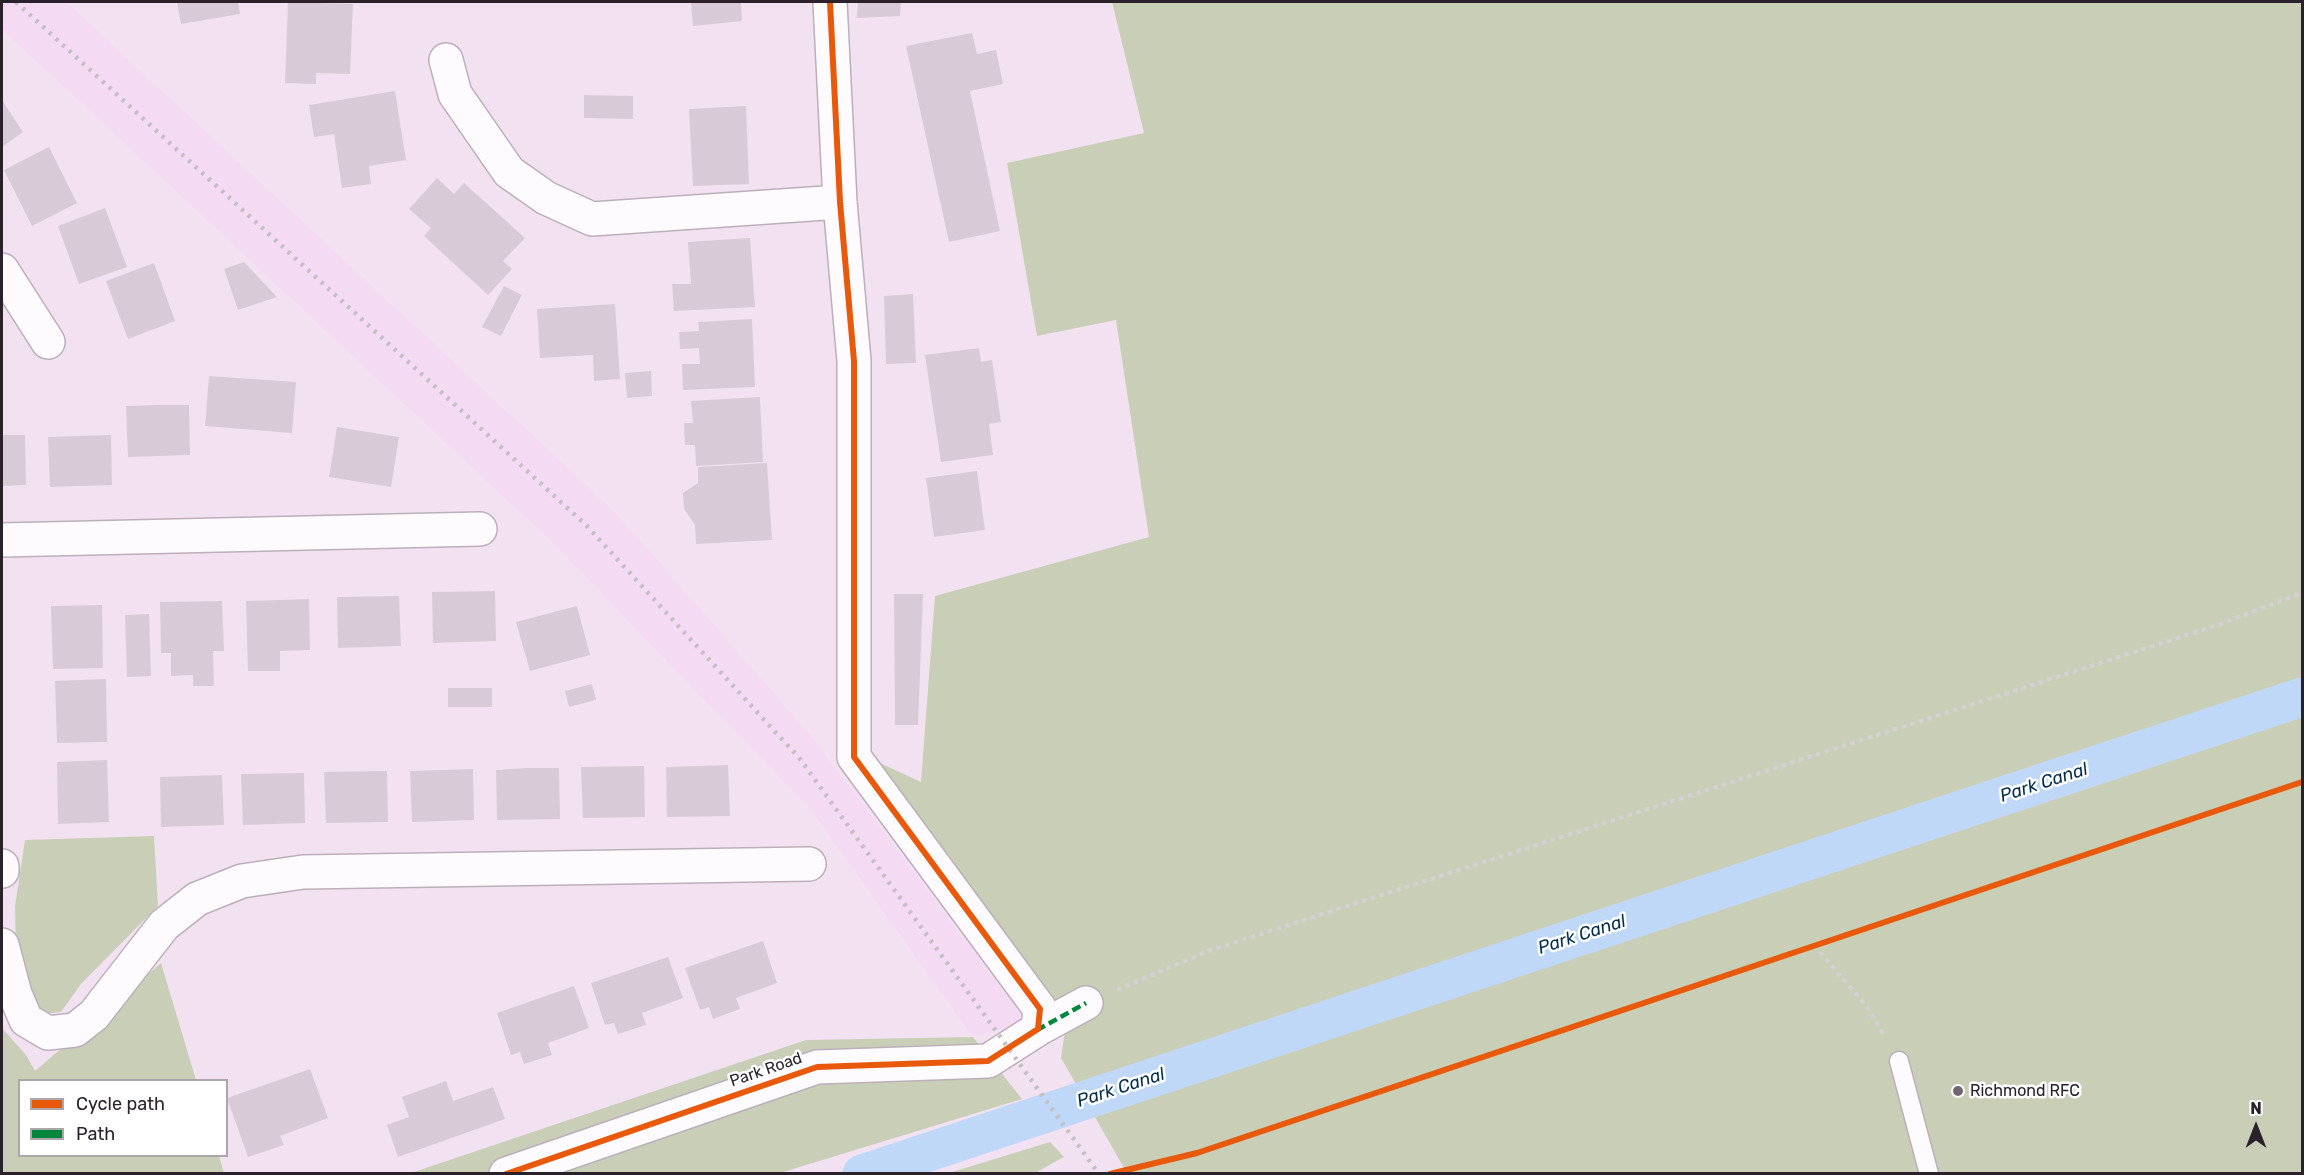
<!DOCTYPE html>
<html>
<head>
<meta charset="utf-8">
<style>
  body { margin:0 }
  #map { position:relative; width:2304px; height:1175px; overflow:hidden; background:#f2e2f1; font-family:Rubik,sans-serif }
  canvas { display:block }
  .frame { position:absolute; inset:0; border:3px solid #2b212b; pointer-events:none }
  .legend { position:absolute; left:18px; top:1079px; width:210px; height:78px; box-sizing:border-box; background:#fff; border:2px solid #aaa6aa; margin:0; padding:8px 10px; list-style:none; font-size:18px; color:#2b212b }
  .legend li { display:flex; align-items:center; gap:12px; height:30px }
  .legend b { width:30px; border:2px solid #aaa6aa }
  .north { position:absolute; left:2226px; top:1097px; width:60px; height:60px; -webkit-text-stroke:4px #fff; paint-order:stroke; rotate:0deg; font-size:16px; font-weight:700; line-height:24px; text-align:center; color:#2b212b }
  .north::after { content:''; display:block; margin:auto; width:21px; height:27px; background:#2b212b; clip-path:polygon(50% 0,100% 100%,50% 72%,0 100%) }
</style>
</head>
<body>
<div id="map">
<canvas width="2304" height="1175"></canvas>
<div class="frame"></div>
<ul class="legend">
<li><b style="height:8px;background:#e8590c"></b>Cycle path</li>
<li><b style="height:8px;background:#00873e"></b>Path</li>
</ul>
<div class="north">N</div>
</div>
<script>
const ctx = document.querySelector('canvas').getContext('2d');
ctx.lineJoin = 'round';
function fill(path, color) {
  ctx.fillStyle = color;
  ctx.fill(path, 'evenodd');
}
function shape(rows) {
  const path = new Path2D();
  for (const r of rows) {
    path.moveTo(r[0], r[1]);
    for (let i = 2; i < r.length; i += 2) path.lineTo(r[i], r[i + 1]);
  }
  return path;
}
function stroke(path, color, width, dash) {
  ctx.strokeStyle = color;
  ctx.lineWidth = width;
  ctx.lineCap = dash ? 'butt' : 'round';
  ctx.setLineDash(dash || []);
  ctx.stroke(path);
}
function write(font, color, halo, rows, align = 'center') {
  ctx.font = font + ' Rubik,sans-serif';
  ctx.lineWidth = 5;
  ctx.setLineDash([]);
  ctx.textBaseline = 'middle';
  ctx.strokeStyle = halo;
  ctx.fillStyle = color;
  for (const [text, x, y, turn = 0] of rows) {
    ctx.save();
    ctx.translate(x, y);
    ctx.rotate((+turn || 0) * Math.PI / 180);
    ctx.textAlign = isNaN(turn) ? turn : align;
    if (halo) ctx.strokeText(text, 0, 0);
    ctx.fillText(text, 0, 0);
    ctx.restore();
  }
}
fill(shape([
  [2,2,66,2,615,512,807,731,1026,1021,973,1037,811,810,548,538,2,29]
]), '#f4daf3');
fill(shape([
  [1112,2,2302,2,2302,1173,1127,1173,1061,1058,1066,1024,880,763,921,782,935,596,1149,537,1116,320,1037,336,1007,163,1144,133],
  [154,836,158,906,81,984,61,1012,41,1014,16,957,15,906,25,840],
  [161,963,196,1080,20,1080,20,1156,219,1156,224,1173,2,1173,2,1028,26,1055,35,1071],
  [973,1037,1022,1099,780,1173,408,1174,806,1040],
  [1050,1142,1064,1157,1035,1173,949,1173]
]), '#c9cfb7');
stroke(shape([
  [862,1174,2302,697]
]), '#c0d8f8', 39);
fill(shape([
  [177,2,238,2,240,14,181,24],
  [288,2,353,4,350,74,316,73,316,84,285,83],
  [691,2,741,2,742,21,693,26],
  [858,2,901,2,900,16,857,18],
  [972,33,977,54,996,50,1003,84,970,91,1000,231,949,242,906,46],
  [395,91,406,160,369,166,371,184,342,188,334,134,314,137,309,105],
  [584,95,633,96,633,119,584,118],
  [2,100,23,132,2,147],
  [746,106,749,184,693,186,689,109],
  [49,147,77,203,32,226,4,170],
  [437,178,454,194,464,183,525,238,503,261,512,269,488,295,424,236,431,228,409,209],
  [105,208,127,267,79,284,58,226],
  [750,238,755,307,674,311,672,284,691,284,688,242],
  [244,262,277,297,238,310,224,269],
  [154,263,175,321,128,339,106,281],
  [504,286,522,295,501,336,482,327],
  [913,294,916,363,886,364,884,296],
  [615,304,620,379,594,381,593,355,540,358,537,309],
  [752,319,755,387,683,390,682,364,700,364,699,348,680,349,679,332,699,331,698,322],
  [979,348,981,362,992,360,1001,422,989,424,993,455,941,462,925,355],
  [651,371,652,396,627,398,625,373],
  [209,376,296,382,292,433,205,426],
  [760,397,763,462,696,466,695,445,685,445,684,423,693,423,691,401],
  [157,405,189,405,190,455,128,457,126,406],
  [337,427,399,437,391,487,329,477],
  [2,435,25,435,26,485,2,486],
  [111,435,112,485,50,487,48,437],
  [767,463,772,540,696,544,695,525,684,509,683,493,698,483,698,467],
  [977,471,985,530,934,537,926,478],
  [495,591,496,641,433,643,432,592],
  [894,594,923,594,918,725,895,725],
  [399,596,401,646,338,648,337,597],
  [309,599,310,650,280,651,280,671,248,671,246,601],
  [222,601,224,651,213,651,214,686,193,686,193,675,171,676,171,653,161,653,160,602],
  [102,605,103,668,53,669,51,606],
  [577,606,590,655,530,671,516,622],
  [149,614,151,676,127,677,125,615],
  [106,679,107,742,57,743,55,681],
  [592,684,596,700,569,707,565,691],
  [448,688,492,688,492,707,448,707],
  [107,760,109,822,58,824,57,762],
  [728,765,730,816,667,817,666,767],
  [644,766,645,817,583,818,581,767],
  [528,768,559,768,560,819,497,820,496,770],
  [473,769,474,820,412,822,410,771],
  [387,771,388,822,326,823,324,772],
  [304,773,305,823,243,825,241,774],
  [222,775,224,825,161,827,160,777],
  [763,941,777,983,736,998,740,1009,713,1019,709,1007,700,1010,685,968],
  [668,957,683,998,642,1013,646,1025,618,1034,614,1023,605,1025,591,983],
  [574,986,589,1028,548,1043,552,1055,524,1064,520,1052,511,1055,497,1013],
  [310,1069,328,1118,280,1136,284,1145,248,1157,227,1098],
  [446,1081,453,1101,493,1087,505,1119,398,1157,387,1125,409,1117,402,1097]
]), '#d8cbd7');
const lane = shape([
  [1899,1061,1929,1174]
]);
const street = shape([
  [830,2,840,202,854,361,854,757,1040,1009,1038,1029],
  [446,60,455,94,509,172,546,198,592,219,840,202],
  [2,270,48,342],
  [2,540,480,529],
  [2,866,2,871],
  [2,945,15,994,26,1020,48,1033,75,1030,94,1015,164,925,197,899,242,881,303,872,809,864],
  [506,1174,817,1067,988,1061,1038,1029,1086,1003]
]);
stroke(lane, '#bcafbb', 21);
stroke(street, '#bcafbb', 36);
stroke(shape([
  [1814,945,1868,1008,1885,1037],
  [1117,990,1208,951,2215,626,2302,593]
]), '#d5d0d5', 4, [4.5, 4.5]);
stroke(lane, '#fdfbfd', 18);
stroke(street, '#fdfbfd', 33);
stroke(shape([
  [16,2,586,525,800,759,1099,1174]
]), '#c3bfc3', 4.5, [3, 6]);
stroke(shape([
  [1037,1030,1086,1003]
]), '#00873e', 4.5, [9, 4.5]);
stroke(shape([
  [506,1174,817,1067,988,1061,1038,1029,1040,1009,854,757,854,361,840,202,830,2],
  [1110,1174,1197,1153,2302,782]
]), '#e8590c', 6);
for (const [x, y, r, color] of [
  [1958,1091,6,"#716570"]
]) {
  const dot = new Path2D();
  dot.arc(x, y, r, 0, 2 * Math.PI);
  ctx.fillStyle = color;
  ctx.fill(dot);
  stroke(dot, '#fff', 2);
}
write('16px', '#2b212b', '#fff', [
  ["Park Road",766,1070,-19]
]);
write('16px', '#2b212b', '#fff', [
  ["Richmond RFC",1970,1091]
], 'left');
write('italic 18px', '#042c4b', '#fff', [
  ["Park Canal",2044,783,-18],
  ["Park Canal",1582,935,-18],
  ["Park Canal",1121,1088,-18]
]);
</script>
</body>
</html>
